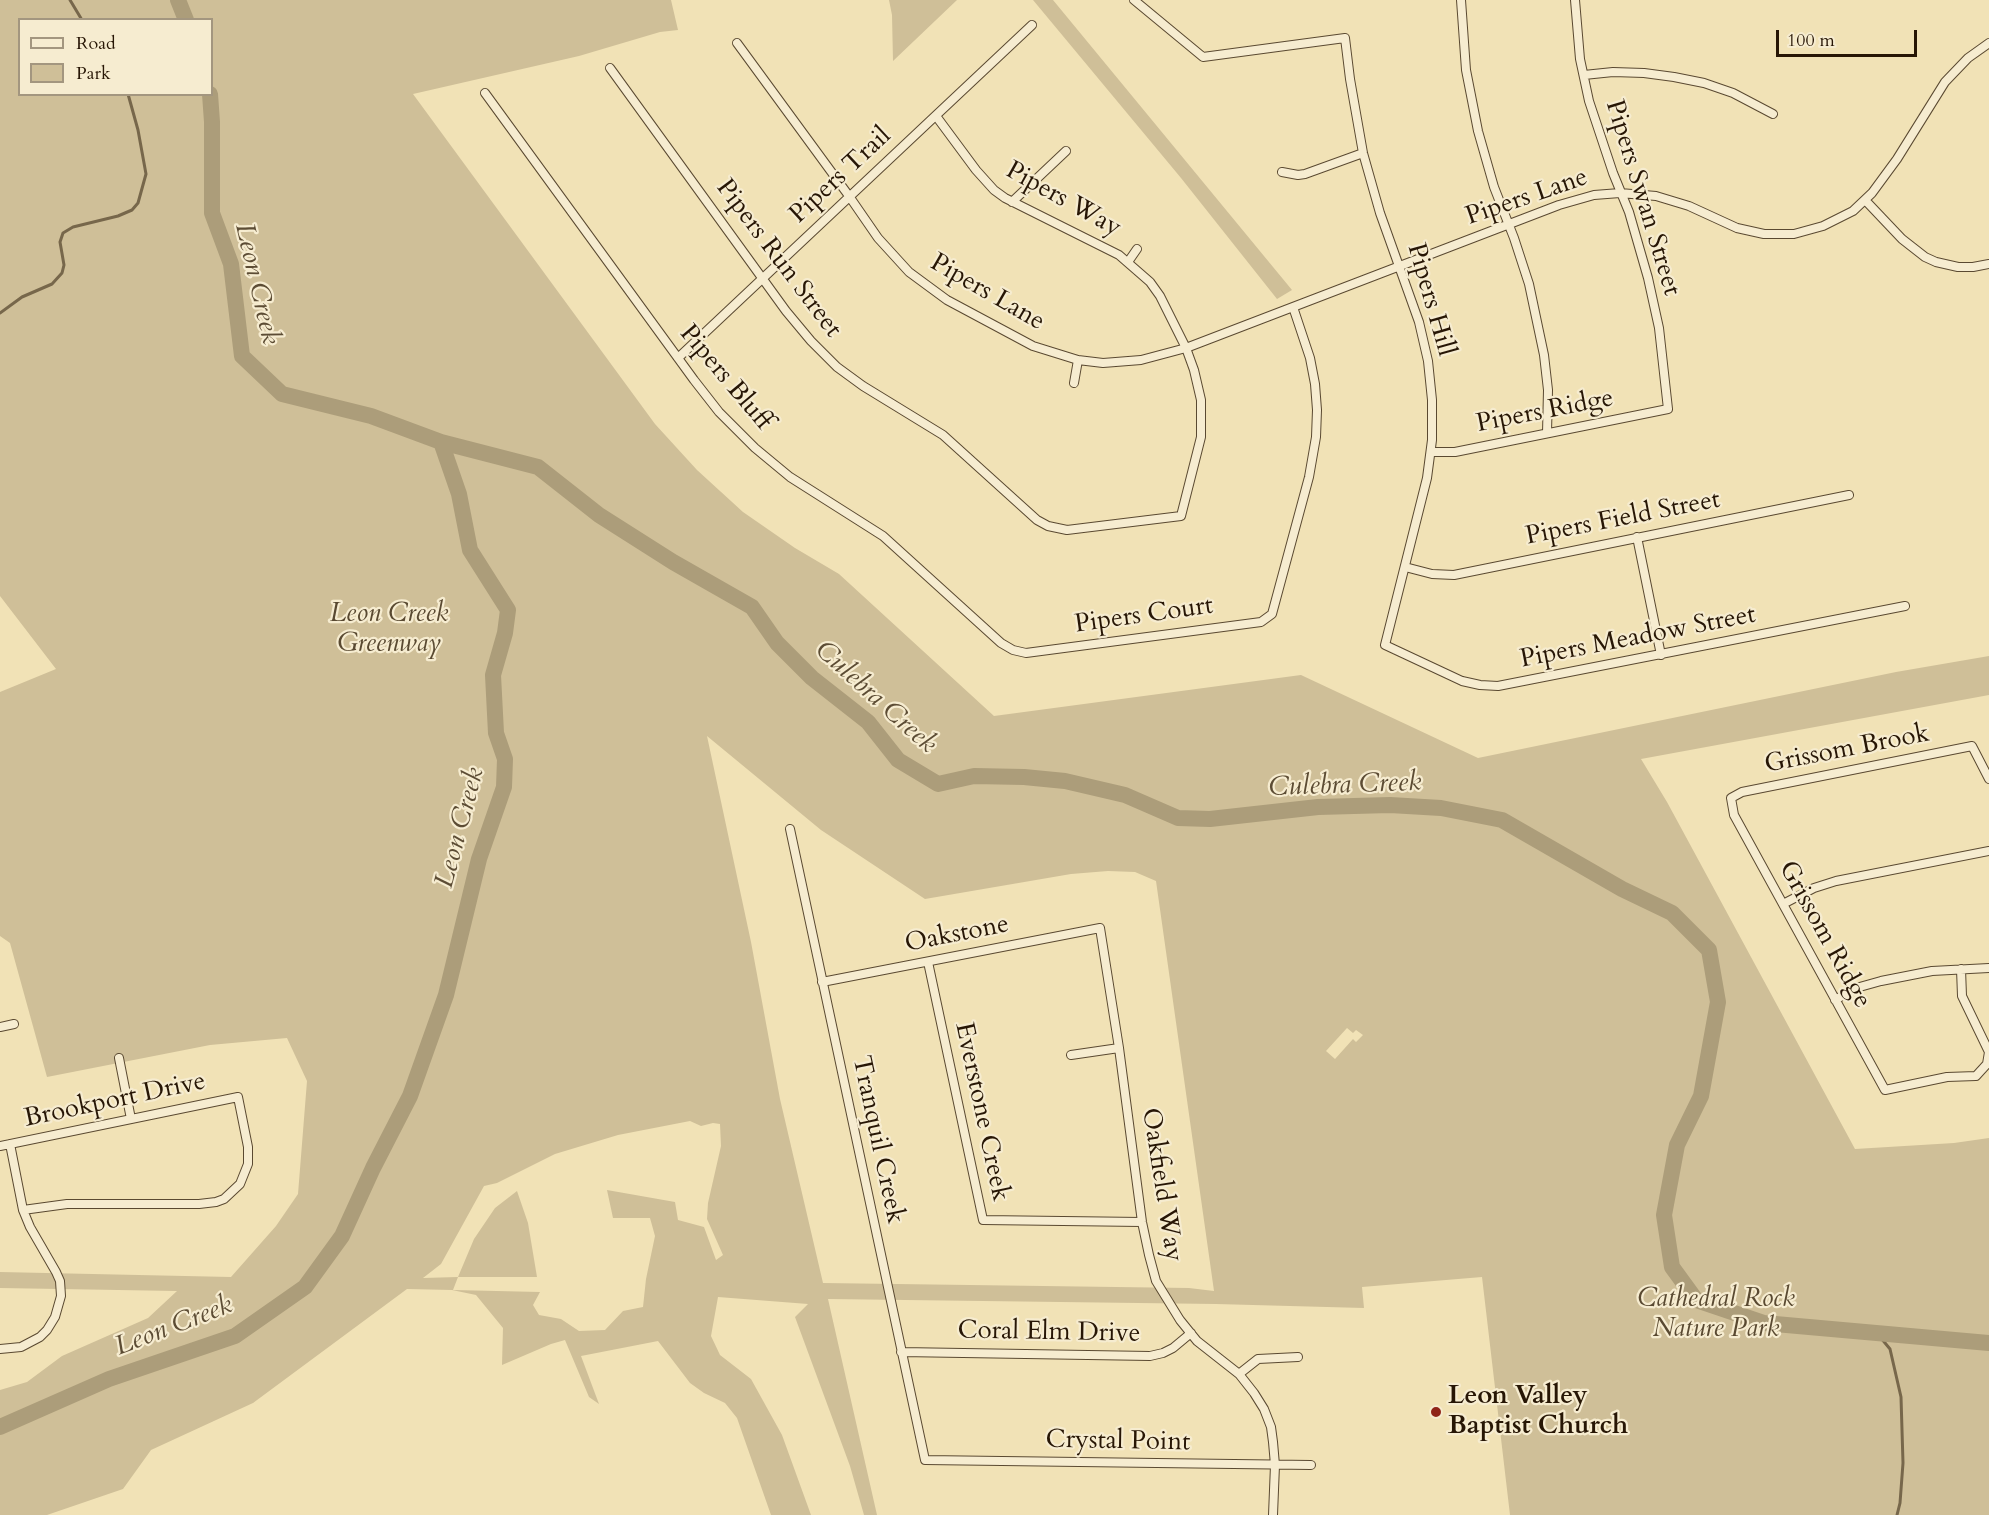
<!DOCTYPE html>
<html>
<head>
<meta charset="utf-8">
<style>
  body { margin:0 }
  #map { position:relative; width:1989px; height:1515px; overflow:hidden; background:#f1e2b6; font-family:Cardo,serif }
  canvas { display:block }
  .legend { position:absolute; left:18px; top:18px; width:195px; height:78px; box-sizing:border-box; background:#f6ecd0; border:2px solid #a3967f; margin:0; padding:8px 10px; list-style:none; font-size:18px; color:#271605 }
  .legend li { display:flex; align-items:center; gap:12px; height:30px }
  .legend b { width:30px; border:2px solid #a3967f }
  .scale { position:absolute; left:1776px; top:30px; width:141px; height:27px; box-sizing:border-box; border:3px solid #271605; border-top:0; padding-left:8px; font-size:18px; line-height:21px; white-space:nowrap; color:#271605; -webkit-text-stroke:4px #f6ecd0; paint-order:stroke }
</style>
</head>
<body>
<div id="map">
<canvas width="1989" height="1515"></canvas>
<ul class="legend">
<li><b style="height:8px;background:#f6ecd0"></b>Road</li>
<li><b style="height:16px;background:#cfbf98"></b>Park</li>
</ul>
<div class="scale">100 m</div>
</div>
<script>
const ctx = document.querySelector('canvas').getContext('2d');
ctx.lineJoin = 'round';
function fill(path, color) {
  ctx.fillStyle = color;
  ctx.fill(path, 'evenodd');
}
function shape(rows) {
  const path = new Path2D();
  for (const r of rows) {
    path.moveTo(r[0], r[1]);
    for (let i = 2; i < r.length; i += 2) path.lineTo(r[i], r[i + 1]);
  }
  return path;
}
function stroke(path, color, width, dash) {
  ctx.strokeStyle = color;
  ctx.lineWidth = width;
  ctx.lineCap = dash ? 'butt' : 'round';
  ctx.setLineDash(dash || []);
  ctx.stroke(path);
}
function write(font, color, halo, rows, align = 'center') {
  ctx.font = font + ' Cardo,serif';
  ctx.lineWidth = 4.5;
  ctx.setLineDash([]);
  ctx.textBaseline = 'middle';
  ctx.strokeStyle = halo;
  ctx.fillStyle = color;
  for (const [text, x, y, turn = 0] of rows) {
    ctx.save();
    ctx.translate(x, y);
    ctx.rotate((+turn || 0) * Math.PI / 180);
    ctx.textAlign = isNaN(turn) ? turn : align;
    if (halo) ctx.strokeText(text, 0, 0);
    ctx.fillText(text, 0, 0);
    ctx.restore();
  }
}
fill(shape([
  [0,0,671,0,678,30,660,32,579,56,413,94,655,424,697,470,743,512,795,548,839,574,994,716,1301,675,1478,758,1896,672,1989,656,1989,695,1641,759,1667,802,1855,1149,1954,1143,1989,1138,1989,1515,1510,1515,1482,1277,1362,1287,1364,1308,1216,1304,828,1299,877,1515,864,1515,850,1466,795,1317,808,1304,718,1297,711,1336,720,1355,751,1379,782,1435,811,1515,771,1515,737,1418,725,1403,704,1393,690,1383,658,1341,581,1356,599,1404,589,1397,565,1340,551,1344,502,1365,503,1328,476,1295,452,1290,407,1289,253,1403,151,1450,123,1489,47,1515,0,1515,0,1390,27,1382,62,1356,148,1318,177,1291,0,1288,0,1272,231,1277,276,1226,298,1194,307,1081,287,1038,210,1045,47,1077,10,943,0,936,0,692,56,669,0,596],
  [20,20,212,20,212,94,20,94],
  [707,736,821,830,925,899,1071,874,1108,871,1135,872,1156,881,1214,1291,1189,1288,823,1283,780,1099,751,942],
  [1347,1028,1353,1033,1356,1030,1363,1035,1356,1042,1353,1039,1335,1059,1326,1051],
  [690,1121,701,1126,713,1123,720,1124,721,1146,708,1203,707,1219,723,1255,716,1260,704,1227,678,1220,675,1202,607,1190,613,1218,650,1218,655,1236,646,1279,643,1307,623,1311,605,1330,579,1331,561,1319,539,1315,533,1305,540,1292,453,1290,458,1277,537,1277,528,1223,517,1191,495,1208,474,1239,458,1277,423,1278,441,1264,484,1186,497,1183,555,1154,618,1135],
  [889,0,957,0,893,61,892,15],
  [1033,0,1053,0,1292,290,1277,299,1181,178]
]), '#cfbf98');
stroke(shape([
  [70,0,82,20],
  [0,313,22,297,52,284,62,273,64,265,60,242,63,233,73,227,118,216,132,210,138,203,146,174,138,130,128,94],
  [1876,1332,1890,1349,1901,1397,1903,1463,1900,1503,1897,1515]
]), '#77674b', 3);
stroke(shape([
  [178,0,186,20],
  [210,94,212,122,212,213,231,264,242,356,282,394,371,416,441,442,538,467,599,515,673,562,752,607,777,643,812,678,868,722,898,760,938,784,974,776,1024,777,1065,781,1125,795,1178,818,1210,819,1318,807,1390,805,1441,808,1502,820,1622,889,1672,913,1709,950,1718,1002,1701,1096,1677,1145,1664,1215,1672,1267,1696,1300,1764,1323,1989,1343],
  [0,1427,109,1379,235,1336,305,1287,342,1236,373,1168,410,1096,446,995,479,859,504,787,505,759,496,733,493,675,505,633,508,610,470,550,459,494,441,442]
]), '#ac9d7a', 16);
const street = shape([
  [1134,0,1203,57,1345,38,1350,79,1363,153,1380,213,1419,322,1428,361,1432,400,1432,440,1427,478,1385,645,1462,681,1480,685,1498,686,1905,606],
  [1461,0,1466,70,1478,131,1494,187,1514,238,1529,284,1544,355,1548,390,1547,433],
  [737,43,849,196,878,238,909,272,947,300,1033,346,1078,360,1103,363,1141,360,1186,348,1559,205,1594,195,1620,193,1656,196,1689,206,1737,228,1764,234,1794,234,1823,226,1853,211,1872,193,1897,159,1945,82,1968,58,1989,43],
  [610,68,786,311,811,341,837,367,863,386,943,435,1037,520,1048,526,1067,530,1181,516,1201,437,1201,400,1194,370,1186,348,1160,296,1150,282,1119,255,1005,198,994,190,976,170,936,116],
  [1584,75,1613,72,1644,73,1674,77,1704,83,1733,93,1773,114],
  [485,93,694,380,719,412,755,448,790,477,883,536,1001,643,1013,650,1026,653,1261,622,1272,614,1309,477,1316,437,1317,410,1315,384,1310,358,1293,307],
  [1282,172,1298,175,1305,174,1363,153],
  [1865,200,1902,239,1925,257,1936,262,1958,267,1973,267,1989,264],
  [1012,202,1066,151],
  [1128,262,1137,249],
  [678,358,1032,25],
  [1074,383,1078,360],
  [1431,452,1455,452,1668,409,1659,328,1648,278,1629,212,1613,173,1589,101,1580,59,1575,0],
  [1637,537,1661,655],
  [1405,567,1432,574,1454,575,1849,495],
  [790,829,925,1460,1311,1465],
  [1783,904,1814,888,1836,881,1989,851],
  [928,962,983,1220,1142,1222],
  [1961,969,1962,996,1989,1052,1987,1064,1976,1076,1947,1077,1885,1090,1734,815,1731,798,1742,792,1972,746,1989,779],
  [822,982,1100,928,1119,1048,1142,1222,1149,1255,1156,1281,1180,1320,1197,1341,1239,1374,1254,1393,1264,1409,1271,1427,1273,1442,1275,1465,1273,1515],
  [1835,1000,1856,988,1881,981,1932,971,1989,968],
  [0,1027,14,1024],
  [1071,1055,1119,1048],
  [119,1058,131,1119],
  [0,1146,238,1097,248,1147,248,1164,240,1184,224,1199,216,1202,199,1204,67,1204,23,1210],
  [0,1349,21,1347,40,1337,47,1330,55,1317,61,1296,60,1281,56,1272,30,1227,23,1210,10,1144],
  [901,1352,1150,1356,1163,1353,1173,1348,1191,1333],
  [1239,1374,1258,1359,1298,1357]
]);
stroke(street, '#5a4931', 10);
stroke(street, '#f6ecd0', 8);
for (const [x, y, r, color] of [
  [1436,1412,6,"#8f2418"]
]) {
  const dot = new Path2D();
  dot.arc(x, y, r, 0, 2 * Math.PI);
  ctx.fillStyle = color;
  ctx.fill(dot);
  stroke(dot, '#f6ecd0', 2);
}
write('26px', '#271605', '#f6ecd0', [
  ["Pipers Trail",841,176,-43],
  ["Pipers Lane",1527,198,-19],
  ["Pipers Swan Street",1642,198,73],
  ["Pipers Way",1063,200,29],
  ["Pipers Run Street",778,259,53],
  ["Pipers Lane",987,293,30],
  ["Pipers Hill",1430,300,74],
  ["Pipers Bluff",725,378,50],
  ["Pipers Ridge",1545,412,-11],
  ["Pipers Field Street",1623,519,-11],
  ["Pipers Court",1144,616,-8],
  ["Pipers Meadow Street",1638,638,-11],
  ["Grissom Brook",1847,750,-11],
  ["Oakstone",957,935,-11],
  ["Grissom Ridge",1824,935,61],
  ["Brookport Drive",115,1101,-12],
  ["Everstone Creek",981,1112,78],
  ["Tranquil Creek",877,1140,78],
  ["Oakfield Way",1161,1185,81],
  ["Coral Elm Drive",1049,1333,1],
  ["Crystal Point",1118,1442,1]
]);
write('italic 26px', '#594931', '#f6ecd0', [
  ["Leon Creek",389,615],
  ["Greenway",389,645],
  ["Cathedral Rock",1716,1300],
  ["Nature Park",1716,1330]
]);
write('bold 26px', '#271605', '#f6ecd0', [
  ["Leon Valley",1448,1397],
  ["Baptist Church",1448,1427]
], 'left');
write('italic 27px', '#5c4c34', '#f6ecd0', [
  ["Leon Creek",256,284,77],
  ["Culebra Creek",875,698,42],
  ["Culebra Creek",1345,786,-2],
  ["Leon Creek",461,828,-75],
  ["Leon Creek",174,1327,-21]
]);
</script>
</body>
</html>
